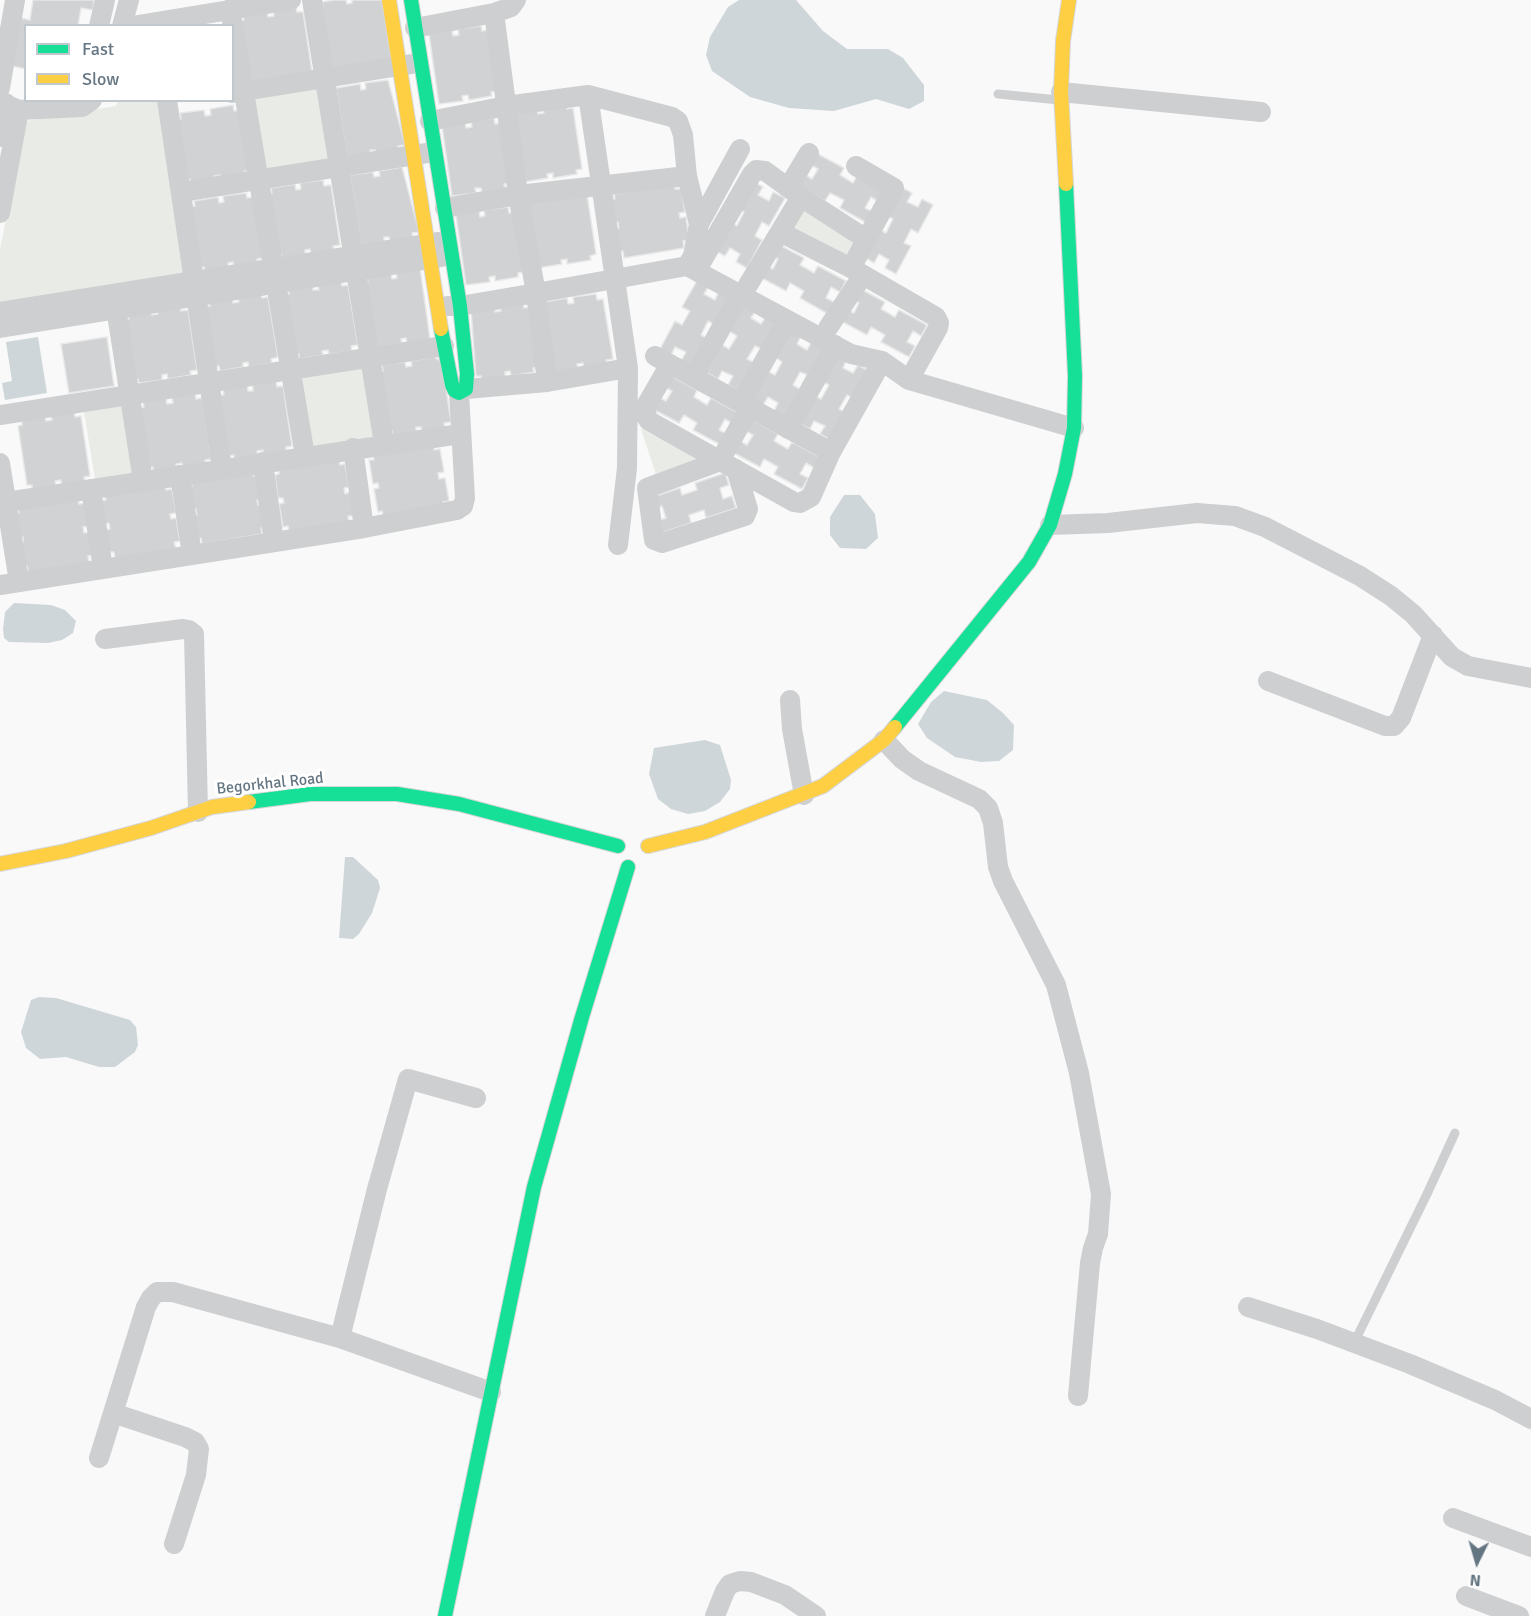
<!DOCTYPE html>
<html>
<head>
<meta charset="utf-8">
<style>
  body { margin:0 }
  #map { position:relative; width:1531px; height:1616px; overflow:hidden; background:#f9f9f9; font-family:Signika,sans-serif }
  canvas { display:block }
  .legend { position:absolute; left:24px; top:24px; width:210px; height:78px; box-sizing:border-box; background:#fff; border:2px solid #c1c8cd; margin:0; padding:8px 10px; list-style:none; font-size:18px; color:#657683 }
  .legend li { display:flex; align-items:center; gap:12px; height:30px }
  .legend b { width:30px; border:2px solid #c1c8cd }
  .north { position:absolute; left:1447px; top:1532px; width:60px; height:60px; -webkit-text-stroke:4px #fff; paint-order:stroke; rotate:185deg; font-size:16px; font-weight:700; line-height:24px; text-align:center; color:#657683 }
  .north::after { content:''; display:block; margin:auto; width:21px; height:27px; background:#657683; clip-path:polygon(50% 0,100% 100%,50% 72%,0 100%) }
</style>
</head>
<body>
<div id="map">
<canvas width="1531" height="1616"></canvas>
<ul class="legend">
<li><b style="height:8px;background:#16e098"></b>Fast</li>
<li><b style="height:8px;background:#ffcf43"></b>Slow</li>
</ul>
<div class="north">N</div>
</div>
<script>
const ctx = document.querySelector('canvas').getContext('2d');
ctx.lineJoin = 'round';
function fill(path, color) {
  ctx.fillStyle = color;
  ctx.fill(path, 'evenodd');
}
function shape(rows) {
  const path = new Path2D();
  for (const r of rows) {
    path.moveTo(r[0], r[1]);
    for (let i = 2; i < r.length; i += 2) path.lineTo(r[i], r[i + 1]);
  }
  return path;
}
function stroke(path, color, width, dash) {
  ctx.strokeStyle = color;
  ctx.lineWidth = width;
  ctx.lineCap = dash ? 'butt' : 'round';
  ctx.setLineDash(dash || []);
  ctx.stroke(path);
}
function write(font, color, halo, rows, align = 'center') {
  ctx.font = font + ' Signika,sans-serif';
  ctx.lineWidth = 6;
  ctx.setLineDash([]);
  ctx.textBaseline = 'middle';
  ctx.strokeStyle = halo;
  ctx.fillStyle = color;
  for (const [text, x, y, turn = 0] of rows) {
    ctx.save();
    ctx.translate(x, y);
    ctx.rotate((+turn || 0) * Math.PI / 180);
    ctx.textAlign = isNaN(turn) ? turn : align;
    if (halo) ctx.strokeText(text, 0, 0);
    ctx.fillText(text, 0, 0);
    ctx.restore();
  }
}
fill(shape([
  [320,83,333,163,262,174,249,94],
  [118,101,158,101,187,276,0,306,0,249,26,121,116,106],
  [794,201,863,240,845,271,776,232],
  [367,361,380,440,308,452,295,372],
  [127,399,140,478,96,485,83,406],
  [641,429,709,464,658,481]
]), '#e8ebe6');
fill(shape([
  [739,0,796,0,823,31,847,49,888,49,903,58,924,85,924,101,909,109,876,99,834,111,789,108,750,97,712,71,706,55,710,37,728,7],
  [38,337,47,393,5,400,2,383,12,381,6,342],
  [844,495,860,495,875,514,878,538,866,549,840,548,830,535,830,517],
  [14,603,51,605,65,610,76,621,73,633,62,640,48,643,9,642,4,638,3,629,5,612],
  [944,691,987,700,1003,713,1014,725,1013,750,999,761,981,762,955,757,927,738,918,724,931,702],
  [705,740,720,745,731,780,730,789,720,802,705,811,688,814,671,809,658,799,649,774,654,748],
  [345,857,353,857,378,880,380,888,372,913,359,934,353,939,339,938],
  [39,997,56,998,130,1020,136,1027,138,1045,135,1052,115,1067,99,1067,66,1057,40,1059,26,1048,21,1032,31,1000]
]), '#ced6d9');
const building = shape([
  [33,0,94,0,93,10,81,8,78,26,26,26,26,69,7,65,16,17,30,20,33,0],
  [334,0,346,0,347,4,352,3,352,0,382,0,391,59,333,72,318,8,323,8,322,2,334,0],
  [296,7,297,12,303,12,312,72,249,81,239,21,244,20,243,15,267,11,268,17,274,16,273,10,296,7],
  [481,26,482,31,488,30,498,91,491,92,492,96,469,100,468,95,462,96,463,101,439,104,429,34,452,30,453,36,459,35,458,29,481,26],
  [388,80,405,145,398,146,399,151,376,154,375,150,370,150,370,155,347,158,336,88,360,84,361,90,366,89,365,83,388,80],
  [566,104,567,109,573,108,582,169,576,170,577,174,553,178,553,173,547,174,548,178,524,182,513,112,537,108,538,114,544,113,543,107,566,104],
  [233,105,234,111,240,110,249,170,243,172,244,176,220,180,220,175,214,176,215,180,191,184,190,179,186,180,177,120,181,119,180,113,204,110,205,116,211,115,210,109,233,105],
  [494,118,495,124,501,123,511,183,504,184,505,189,482,192,481,188,475,188,476,193,452,196,442,126,465,122,466,128,472,127,471,121,494,118],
  [816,153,844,168,840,175,853,183,857,176,885,191,879,202,871,197,865,208,873,212,867,223,840,208,844,200,830,193,825,201,798,185,804,174,812,179,818,169,809,164,816,153],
  [402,167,419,232,412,233,413,238,390,241,389,237,384,237,384,242,361,245,350,175,373,172,374,177,380,176,379,171,402,167],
  [323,180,324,186,331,185,340,245,333,246,334,251,311,254,310,249,305,250,305,255,282,258,281,254,276,254,267,194,272,193,271,188,295,184,296,190,301,189,300,183,323,180],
  [752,181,763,187,758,195,769,201,773,192,785,198,769,226,762,222,755,236,762,240,747,268,736,262,740,254,730,248,725,256,714,250,729,222,737,226,744,212,737,208,752,181],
  [674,185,675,189,681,189,685,212,679,213,680,218,686,217,689,240,683,241,684,248,624,258,623,251,619,252,615,229,619,228,618,222,614,223,610,200,615,199,614,194,674,185],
  [901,187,912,193,907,202,918,207,922,199,933,205,918,233,911,229,904,243,911,246,896,274,885,268,889,260,879,254,874,263,863,256,878,229,886,233,893,219,885,215,901,187],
  [246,193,247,198,254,197,263,258,257,259,257,263,234,267,233,262,228,263,228,268,205,271,204,267,200,267,190,207,195,206,194,201,218,197,219,203,224,202,223,196,246,193],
  [587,194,596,254,590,256,591,260,567,264,567,259,561,260,562,264,538,268,527,197,587,194],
  [508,207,509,213,515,212,524,272,518,273,518,277,495,281,495,276,489,277,490,282,466,285,456,215,479,211,480,217,485,216,484,210,508,207],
  [776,243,804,258,800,265,814,273,818,266,846,281,840,292,831,287,826,298,834,302,828,314,800,298,804,291,790,283,786,291,758,276,764,264,773,269,778,259,770,254,776,243],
  [420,268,430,339,407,343,406,338,401,339,402,343,378,347,377,342,373,343,363,283,368,282,367,276,391,273,392,279,397,278,396,272,420,268],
  [698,279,709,286,704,294,715,300,719,291,730,297,715,325,708,321,701,335,708,339,693,367,681,361,686,352,675,347,671,355,660,349,675,321,682,325,690,311,682,307,698,279],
  [341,280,342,286,348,285,358,345,351,346,352,351,329,354,328,350,322,351,323,355,299,359,299,354,294,355,285,294,289,294,289,288,312,285,313,290,319,290,318,284,341,280],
  [857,287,885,302,881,309,895,317,899,310,927,325,921,336,913,331,907,342,915,346,909,357,881,342,885,335,871,327,867,335,839,320,845,309,854,313,859,303,851,298,857,287],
  [261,292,262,298,268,297,278,357,271,359,272,363,249,367,248,362,243,363,243,367,220,371,219,366,214,367,205,307,210,306,209,300,232,297,233,303,239,302,238,296,261,292],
  [596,294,597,300,603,299,613,359,606,360,607,365,584,368,583,363,577,364,578,369,554,372,544,302,567,298,568,304,574,303,573,297,596,294],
  [523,302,524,308,531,307,540,367,533,368,534,372,511,376,510,371,505,372,505,377,482,380,481,376,476,376,471,310,494,306,495,312,501,311,500,305,523,302],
  [744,304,756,310,751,318,761,324,766,316,777,321,762,349,755,346,747,359,755,363,739,391,728,385,733,376,722,371,718,379,707,373,722,345,729,349,737,336,729,331,744,304],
  [180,305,181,311,188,310,197,370,190,371,191,375,168,379,167,374,162,375,162,380,139,383,138,379,133,379,124,319,129,319,128,313,151,309,152,315,158,314,157,308,180,305],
  [790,330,801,336,797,344,807,350,812,341,823,347,808,375,800,372,793,385,800,389,785,417,774,411,778,403,768,397,763,405,752,399,767,371,775,375,782,362,775,357,790,330],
  [107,337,114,386,69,393,61,344,107,337],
  [836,353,847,359,843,368,853,373,858,365,869,371,854,399,847,395,839,409,846,413,831,440,820,434,825,426,814,421,810,429,798,423,814,395,821,399,829,385,821,381,836,353],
  [434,357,442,362,451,422,444,423,445,428,422,431,421,427,416,427,416,432,393,436,392,431,387,432,378,371,383,371,382,365,405,362,406,367,412,366,411,361,434,357],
  [669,375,697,390,694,397,707,405,711,398,739,413,733,424,725,419,719,430,727,434,721,445,693,430,697,423,684,415,679,423,651,408,658,397,666,401,672,391,663,386,669,375],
  [276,381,277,387,283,386,292,446,286,447,286,452,263,455,263,450,257,451,258,456,234,460,234,455,229,456,220,395,224,395,223,389,247,385,248,391,253,391,253,385,276,381],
  [195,394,196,399,202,398,211,459,205,460,206,464,182,468,182,463,176,464,177,469,153,472,153,467,148,468,139,408,144,407,143,402,166,398,167,404,173,403,172,397,195,394],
  [74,411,75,417,81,416,90,476,84,477,85,482,61,485,61,480,55,481,56,486,32,489,32,485,27,485,18,426,22,425,22,419,45,415,46,421,52,420,51,415,74,411],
  [751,419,778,434,774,441,788,449,792,442,820,457,814,468,806,463,800,474,808,478,802,489,774,474,778,467,764,459,760,467,732,452,738,440,747,445,753,435,744,430,751,419],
  [434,445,434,450,440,449,444,472,438,473,439,479,445,478,449,501,443,502,444,508,384,518,382,511,378,512,374,489,379,488,378,483,373,484,369,460,374,460,373,455,434,445],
  [339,460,340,465,345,464,349,487,344,488,345,494,350,492,354,516,348,516,349,523,289,533,288,526,283,527,279,504,284,503,283,498,278,498,275,475,279,474,279,470,339,460],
  [252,472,253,476,259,475,263,499,257,500,258,505,264,504,267,527,261,528,262,534,202,544,201,538,197,539,193,515,197,515,196,509,192,510,188,487,192,486,192,481,252,472],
  [725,473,729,485,720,488,723,499,732,496,736,508,706,518,704,510,689,515,691,523,661,533,657,521,666,518,662,506,653,510,650,498,680,488,682,495,697,490,695,483,725,473],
  [165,486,166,490,172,489,176,513,170,514,171,519,176,518,180,541,174,542,176,549,115,558,114,552,109,552,106,530,110,529,109,523,105,524,101,501,106,500,105,495,165,486],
  [78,499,79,504,85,503,89,526,83,527,84,533,90,532,93,555,88,556,89,562,28,572,27,566,22,566,19,543,23,542,23,537,18,538,14,514,19,513,18,509,78,499]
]);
fill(building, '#d0d2d3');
stroke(building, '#e8e8e8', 1.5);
const fast = shape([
  [411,0,460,306,467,374,466,389,459,393,455,391,452,385,441,329],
  [895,727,1029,562,1050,525,1065,474,1074,428,1075,376,1066,184],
  [249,802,310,794,397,794,459,804,618,846],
  [445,1616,534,1187,582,1017,628,867]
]);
const slow = shape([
  [389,0,441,329],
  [1066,184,1061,92,1063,41,1069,0],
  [648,846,705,832,823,786,884,740,895,727],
  [0,864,66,851,151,828,212,807,249,802]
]);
stroke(fast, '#d5d6d7', 16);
stroke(slow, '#d5d6d7', 16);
stroke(shape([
  [998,94,1059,100],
  [1354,1343,1427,1194,1455,1133]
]), '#cecfd0', 9);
stroke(shape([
  [312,0,384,444],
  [230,9,305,456],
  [494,13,511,7,516,0],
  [99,26,105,0],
  [122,26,129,0],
  [132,26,291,0],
  [415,28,494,13,518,195,536,293,547,382,466,389],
  [0,88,15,0],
  [1061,92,1261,112],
  [232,93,412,64],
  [588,95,628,368,627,468,618,545],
  [167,100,222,469],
  [0,102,19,110,82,107,92,100],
  [430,121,506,106,588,95,672,117,678,121,683,135,687,176],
  [0,137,6,103],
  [788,188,809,153],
  [181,192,427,153],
  [445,208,518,195,687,176,699,224,693,256,687,266],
  [0,213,19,110],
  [699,224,740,149],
  [780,232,851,268,936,317,939,323,938,328,909,380],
  [702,261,752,174,756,170,765,171,801,197,866,239],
  [851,268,894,188,856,166],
  [748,285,801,197],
  [447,306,460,306,536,293,687,266,851,354,882,361,909,380,1074,428],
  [116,308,143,481],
  [0,312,439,242],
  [0,328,442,257],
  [828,328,863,275],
  [655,356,831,452],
  [670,364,647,404,646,416,649,421,794,502,800,503,811,497,831,452,882,361],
  [694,377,740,294],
  [547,382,628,368],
  [741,403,787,320],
  [0,415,444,346],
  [788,429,835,345],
  [353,448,364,528],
  [263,462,274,542],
  [0,463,19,582],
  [736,469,748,509,745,516,662,543,654,540,647,488,720,461,750,407],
  [180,475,192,555],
  [91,489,103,569],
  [6,502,460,434],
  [1050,525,1108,523,1197,513,1235,516,1265,527,1360,576,1391,596,1413,614,1452,657,1468,666,1531,678],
  [0,585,364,528,457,510,463,506,465,498,459,393],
  [105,639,183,629,189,630,194,634,198,812],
  [1268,681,1385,726,1394,726,1401,718,1433,635],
  [790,700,792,729,804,795],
  [884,740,902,759,919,771,979,799,988,808,993,823,998,867,1003,881,1056,985,1079,1073,1101,1194,1098,1234,1093,1248,1090,1263,1078,1396],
  [1248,1307,1317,1329,1410,1364,1495,1400,1531,1419],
  [340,1338,377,1189,408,1079,476,1098],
  [113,1413,185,1437,195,1442,199,1449,196,1475,174,1544],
  [99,1458,146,1307,151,1298,157,1292,173,1292,340,1338,491,1392],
  [1453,1518,1531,1547],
  [1466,1596,1519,1616],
  [715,1616,725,1591,730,1584,740,1581,751,1582,785,1595,816,1616]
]), '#cecfd0', 20);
stroke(fast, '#16e098', 14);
stroke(slow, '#ffcf43', 14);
write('16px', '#657683', '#fff', [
  ["Begorkhal Road",270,784,-6]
]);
</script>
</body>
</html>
